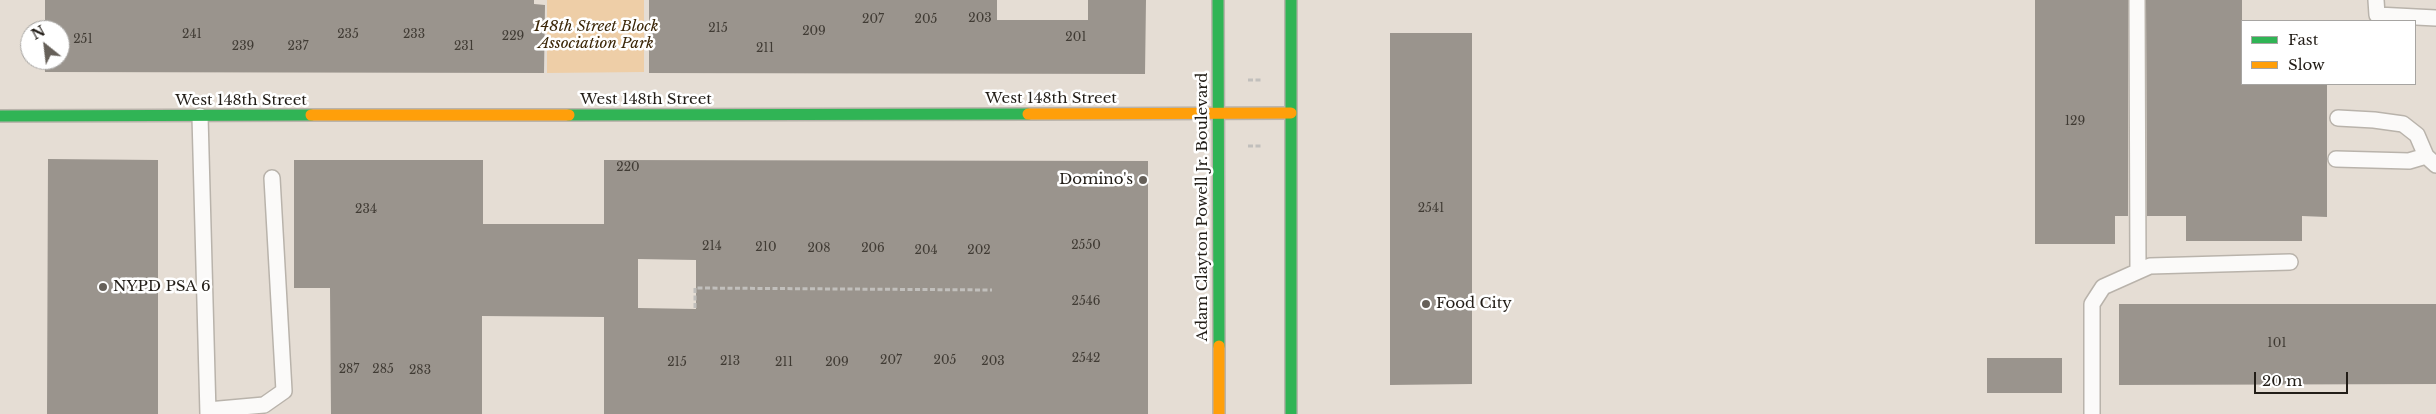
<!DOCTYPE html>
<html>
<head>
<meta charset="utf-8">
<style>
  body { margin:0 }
  #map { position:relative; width:2436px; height:414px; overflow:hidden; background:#e5ddd4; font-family:"Libre Baskerville",serif }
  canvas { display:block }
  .legend { position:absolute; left:2241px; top:20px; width:175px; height:65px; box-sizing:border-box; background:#fff; border:1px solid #a7a5a2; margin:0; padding:6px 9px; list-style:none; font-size:15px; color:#221d17 }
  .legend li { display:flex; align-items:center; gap:10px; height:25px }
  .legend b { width:25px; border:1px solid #a7a5a2 }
  .north { position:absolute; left:20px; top:20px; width:50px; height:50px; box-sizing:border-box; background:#fff; border:1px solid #a7a5a2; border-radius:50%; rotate:331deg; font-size:14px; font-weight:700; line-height:20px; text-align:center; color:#221d17 }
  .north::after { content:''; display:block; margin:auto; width:18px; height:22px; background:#666059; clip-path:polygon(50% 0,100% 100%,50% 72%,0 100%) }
  .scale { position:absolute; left:2254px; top:372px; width:94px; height:22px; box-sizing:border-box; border:2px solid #221d17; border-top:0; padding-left:6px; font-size:15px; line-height:18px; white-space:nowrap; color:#221d17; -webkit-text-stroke:4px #fff; paint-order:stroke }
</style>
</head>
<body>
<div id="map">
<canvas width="2436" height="414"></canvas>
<ul class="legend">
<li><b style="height:6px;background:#30b455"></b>Fast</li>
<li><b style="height:6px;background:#ff9f0a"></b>Slow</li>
</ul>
<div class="north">N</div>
<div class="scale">20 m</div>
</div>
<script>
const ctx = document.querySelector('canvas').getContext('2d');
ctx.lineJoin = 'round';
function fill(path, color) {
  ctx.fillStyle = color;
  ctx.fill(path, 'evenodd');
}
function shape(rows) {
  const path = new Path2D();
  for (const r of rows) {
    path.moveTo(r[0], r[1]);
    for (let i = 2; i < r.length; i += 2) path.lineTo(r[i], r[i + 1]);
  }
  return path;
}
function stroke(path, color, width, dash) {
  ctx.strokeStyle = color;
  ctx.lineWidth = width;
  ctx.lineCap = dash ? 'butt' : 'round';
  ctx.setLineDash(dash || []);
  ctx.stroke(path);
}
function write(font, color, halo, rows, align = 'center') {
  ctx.font = font + ' "Libre Baskerville",serif';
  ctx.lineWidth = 5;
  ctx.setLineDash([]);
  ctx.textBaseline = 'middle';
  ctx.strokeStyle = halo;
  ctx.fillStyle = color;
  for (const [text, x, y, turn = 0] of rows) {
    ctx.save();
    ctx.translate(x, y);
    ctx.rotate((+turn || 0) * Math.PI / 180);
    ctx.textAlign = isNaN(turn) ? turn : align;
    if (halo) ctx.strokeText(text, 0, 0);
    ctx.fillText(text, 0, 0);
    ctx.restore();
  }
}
fill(shape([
  [547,0,644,0,644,72,547,73]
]), '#eecea7');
fill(shape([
  [45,0,534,0,534,4,545,5,544,73,45,72,45,60,60,60,60,30,45,30],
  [649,0,997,0,997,20,1088,20,1088,0,1146,0,1145,74,649,73],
  [2035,0,2128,0,2128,216,2115,216,2115,244,2035,244],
  [2146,0,2242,0,2242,84,2327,84,2327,217,2302,216,2302,241,2186,241,2186,216,2147,216],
  [1390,33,1472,33,1472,384,1390,385],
  [48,159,158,160,158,414,47,414],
  [294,160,483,160,483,224,604,224,604,160,1148,161,1148,414,604,414,604,317,482,316,482,414,331,414,330,288,294,288],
  [638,259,696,260,696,309,638,308],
  [2119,304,2436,304,2436,384,2119,385],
  [1987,358,2062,358,2062,393,1987,393]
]), '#9a948d');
const lane = shape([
  [2137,0,2138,271],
  [2376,0,2377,15,2436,18],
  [200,116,208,414],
  [2338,118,2374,120,2403,124,2417,135,2426,156,2436,165],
  [2336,159,2409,161,2426,156],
  [208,410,264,405,284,391,272,178],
  [2092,414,2092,304,2103,287,2150,266,2290,262]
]);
const fast = shape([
  [1218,0,1219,346],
  [1291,0,1291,414],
  [569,115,1028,114],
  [0,116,311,115]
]);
const slow = shape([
  [1028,114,1291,113],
  [311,115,569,115],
  [1219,346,1219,414]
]);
stroke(lane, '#b9b3ab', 18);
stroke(fast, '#b9b3ab', 14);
stroke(slow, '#b9b3ab', 14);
stroke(shape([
  [1248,80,1262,80],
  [1248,146,1262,146],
  [695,308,695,288,992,290]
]), '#c1bfbc', 3, [5, 2.5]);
stroke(lane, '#fbfaf9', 15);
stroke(fast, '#30b455', 11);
stroke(slow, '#ff9f0a', 11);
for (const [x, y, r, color] of [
  [1143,180,5,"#666059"],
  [103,287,5,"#666059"],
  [1426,304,5,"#666059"]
]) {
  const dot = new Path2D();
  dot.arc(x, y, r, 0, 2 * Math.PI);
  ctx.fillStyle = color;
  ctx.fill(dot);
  stroke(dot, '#fff', 2);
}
write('12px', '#403b34', null, [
  ["203",980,19],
  ["207",873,20],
  ["205",926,20],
  ["215",718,29],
  ["209",814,32],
  ["241",192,35],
  ["235",348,35],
  ["233",414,35],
  ["229",513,37],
  ["201",1076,38],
  ["251",83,40],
  ["239",243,47],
  ["237",298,47],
  ["231",464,47],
  ["211",765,49],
  ["129",2075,122],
  ["220",628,168],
  ["2541",1431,209],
  ["234",366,210],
  ["2550",1086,246],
  ["214",712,247],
  ["210",766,248],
  ["208",819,249],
  ["206",873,249],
  ["204",926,251],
  ["202",979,251],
  ["2546",1086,302],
  ["101",2277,344],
  ["2542",1086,359],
  ["207",891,361],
  ["205",945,361],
  ["213",730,362],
  ["203",993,362],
  ["215",677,363],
  ["211",784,363],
  ["209",837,363],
  ["287",349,370],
  ["285",383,370],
  ["283",420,371]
]);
write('italic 15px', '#3b2607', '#fff', [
  ["148th Street Block",596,27],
  ["Association Park",596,44]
]);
write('15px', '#221d17', '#fff', [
  ["West 148th Street",1051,99],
  ["West 148th Street",646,100],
  ["West 148th Street",241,101],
  ["Adam Clayton Powell Jr. Boulevard",1203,207,-90]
]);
write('15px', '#221d17', '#fff', [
  ["Domino's",1133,180,"right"],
  ["NYPD PSA 6",113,287],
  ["Food City",1436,304]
], 'left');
</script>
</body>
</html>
